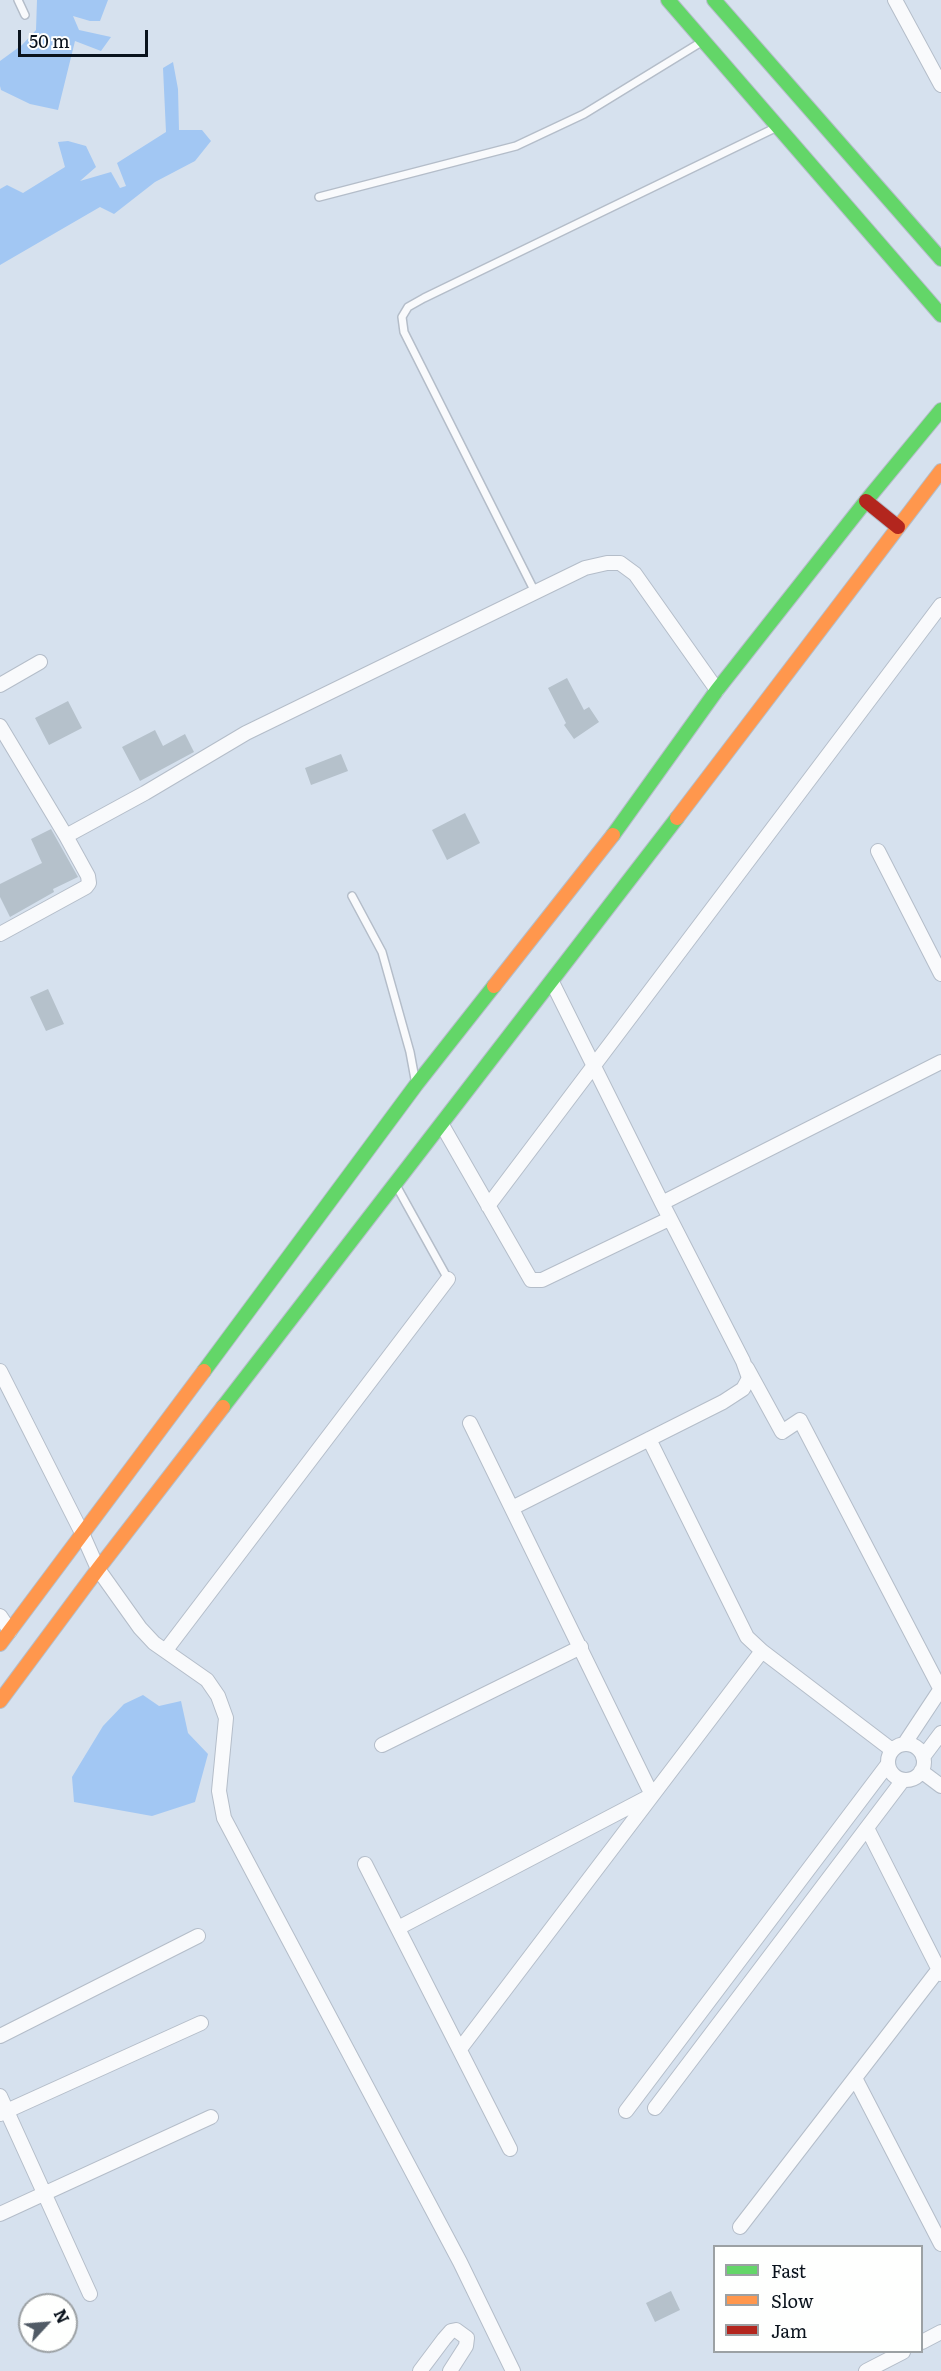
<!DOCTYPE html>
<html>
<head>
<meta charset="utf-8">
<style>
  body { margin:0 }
  #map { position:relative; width:941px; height:2371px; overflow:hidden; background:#d6e1ee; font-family:Literata,serif }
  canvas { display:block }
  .legend { position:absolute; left:713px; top:2245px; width:210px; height:108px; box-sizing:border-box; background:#fefffe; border:2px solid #9ca1a4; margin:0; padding:8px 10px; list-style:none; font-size:18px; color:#0a131d }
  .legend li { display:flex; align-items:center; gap:12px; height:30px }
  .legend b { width:30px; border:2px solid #9ca1a4 }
  .north { position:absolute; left:18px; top:2293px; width:60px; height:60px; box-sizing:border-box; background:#fefffe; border:2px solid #9ca1a4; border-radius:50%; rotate:64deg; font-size:16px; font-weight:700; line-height:24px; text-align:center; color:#0a131d }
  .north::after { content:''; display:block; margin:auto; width:21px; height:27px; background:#515b66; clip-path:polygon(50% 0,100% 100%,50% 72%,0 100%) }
  .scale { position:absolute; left:18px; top:30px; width:130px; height:27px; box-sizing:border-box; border:3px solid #0a131d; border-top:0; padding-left:8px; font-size:18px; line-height:21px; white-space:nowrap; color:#0a131d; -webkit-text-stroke:4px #fefffe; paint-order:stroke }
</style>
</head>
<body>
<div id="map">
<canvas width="941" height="2371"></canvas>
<ul class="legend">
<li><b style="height:8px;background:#63d668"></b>Fast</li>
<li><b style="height:8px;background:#ff974d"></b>Slow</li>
<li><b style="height:8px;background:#b3261e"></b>Jam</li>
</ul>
<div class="north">N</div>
<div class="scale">50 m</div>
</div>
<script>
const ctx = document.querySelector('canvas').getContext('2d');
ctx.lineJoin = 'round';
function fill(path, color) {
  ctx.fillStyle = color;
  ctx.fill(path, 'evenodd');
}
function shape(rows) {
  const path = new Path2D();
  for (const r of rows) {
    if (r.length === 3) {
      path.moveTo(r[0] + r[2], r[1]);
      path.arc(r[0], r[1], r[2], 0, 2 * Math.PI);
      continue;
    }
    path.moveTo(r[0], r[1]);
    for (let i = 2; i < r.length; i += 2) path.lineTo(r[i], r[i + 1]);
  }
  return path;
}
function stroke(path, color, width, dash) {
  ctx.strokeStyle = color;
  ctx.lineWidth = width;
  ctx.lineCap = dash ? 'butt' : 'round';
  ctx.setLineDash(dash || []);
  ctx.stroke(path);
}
fill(shape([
  [37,0,108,0,100,21,90,21,73,16,79,30,111,37,101,51,75,41,58,110,30,104,1,90,0,86,0,61,22,45,36,30],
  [173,62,178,89,179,130,202,130,211,141,195,161,155,182,114,214,100,207,0,265,0,189,7,185,23,193,65,167,58,142,68,141,86,146,96,167,80,181,111,172,120,188,126,186,117,163,166,132,163,68],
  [143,1695,159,1706,181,1701,188,1733,208,1754,195,1802,152,1816,74,1802,72,1777,103,1726,124,1704]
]), '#a2c7f3');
fill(shape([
  [567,678,584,710,589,707,599,722,574,739,564,725,566,723,548,688],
  [68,701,82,728,49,745,35,718],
  [155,730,163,746,185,734,194,752,140,781,122,747],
  [341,754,348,771,311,785,305,768],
  [465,813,480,843,447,860,432,830],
  [51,829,78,877,53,889,54,892,10,917,0,897,0,884,42,863,31,839],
  [48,989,64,1024,46,1031,30,997],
  [671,2291,680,2310,655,2322,646,2303]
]), '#b5c1cb');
const lane = shape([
  [18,0,25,15],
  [319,197,516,146,584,114,703,41],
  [535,592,404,332,402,317,408,307,424,298,775,128],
  [352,896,382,952,410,1052,415,1079],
  [397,1187,448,1279]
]);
const street = shape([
  [895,0,941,85],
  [0,685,40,662],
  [0,726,66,836,88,876,89,883,86,887,0,934],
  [66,836,145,793,246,733,585,568,607,563,620,563,635,574,717,690],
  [878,851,941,974],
  [442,1125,531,1280,542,1280,669,1219],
  [662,1203,941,1062],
  [488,1206,941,605],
  [747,1368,782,1432,800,1420,941,1690],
  [0,1371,82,1533,98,1569,140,1628,154,1643,207,1680,218,1696,226,1718,219,1791,224,1818,460,2262,513,2371],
  [649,1439,747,1637,762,1651,892,1750],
  [512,1508,723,1402,743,1389,749,1378,743,1361,662,1203,552,982],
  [0,1616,10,1631],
  [166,1650,448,1279],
  [905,1743,940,1690],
  [906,1762,18],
  [382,1745,581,1647],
  [923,1757,941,1733],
  [921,1771,941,1786],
  [867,1828,941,1974],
  [365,1864,510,2149],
  [398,1928,652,1795,470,1423],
  [0,2036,198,1936],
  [460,2049,762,1651],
  [855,2078,941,2244],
  [0,2096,90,2294],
  [655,2108,903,1780],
  [626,2111,888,1764],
  [0,2114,201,2023],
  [0,2214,211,2117],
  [740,2227,939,1969],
  [922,2342,941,2332],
  [420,2371,444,2339,451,2331,456,2330,467,2338,466,2346,450,2371],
  [866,2371,903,2352]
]);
const fast = shape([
  [668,0,941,315],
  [714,0,941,259],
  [613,835,717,690,866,501,941,410],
  [204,1371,416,1085,494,986],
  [223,1407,677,818]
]);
const slow = shape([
  [677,818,941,471],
  [494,986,613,835],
  [0,1644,204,1371],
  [0,1701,98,1569,223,1407]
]);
const jam = shape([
  [866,501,898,527]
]);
stroke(lane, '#b4bdc9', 10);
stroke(street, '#b4bdc9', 16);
stroke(fast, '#b4bdc9', 16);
stroke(slow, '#b4bdc9', 16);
stroke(jam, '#b4bdc9', 16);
stroke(lane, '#f9fafc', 7);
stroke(street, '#f9fafc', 14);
stroke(fast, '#63d668', 14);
stroke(slow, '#ff974d', 14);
stroke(jam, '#b3261e', 14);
</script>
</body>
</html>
